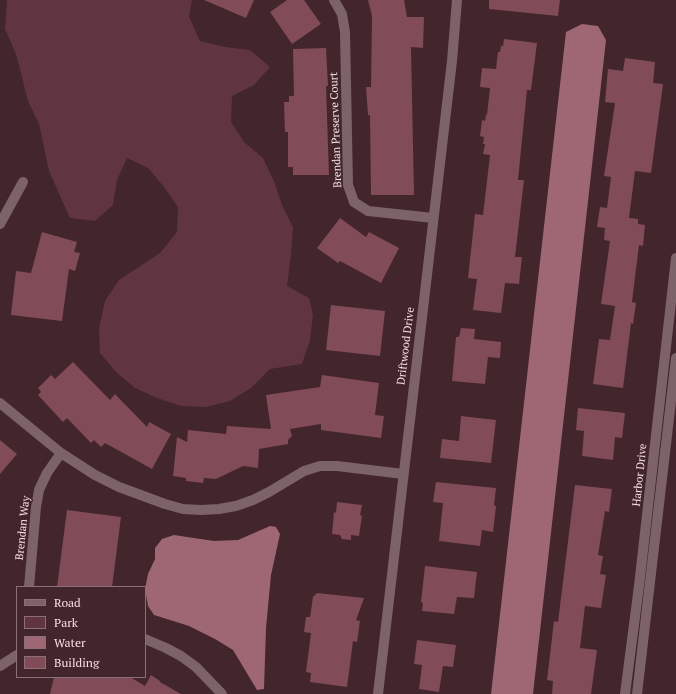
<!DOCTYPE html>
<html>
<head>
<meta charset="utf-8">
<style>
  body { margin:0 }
  #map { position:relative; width:676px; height:694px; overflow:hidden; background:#43252c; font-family:"PT Serif",serif }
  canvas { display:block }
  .legend { position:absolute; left:16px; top:586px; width:130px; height:92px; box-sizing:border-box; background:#43252c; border:1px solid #8a7076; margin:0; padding:5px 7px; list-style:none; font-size:12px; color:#f5e0e4 }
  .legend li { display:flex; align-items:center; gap:8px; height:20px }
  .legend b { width:20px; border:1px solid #8a7076 }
</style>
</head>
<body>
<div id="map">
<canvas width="676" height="694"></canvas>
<ul class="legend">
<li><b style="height:5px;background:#7c6368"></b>Road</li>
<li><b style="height:11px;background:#603540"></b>Park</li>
<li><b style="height:11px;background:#9f6673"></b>Water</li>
<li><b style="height:11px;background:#814b58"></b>Building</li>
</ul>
</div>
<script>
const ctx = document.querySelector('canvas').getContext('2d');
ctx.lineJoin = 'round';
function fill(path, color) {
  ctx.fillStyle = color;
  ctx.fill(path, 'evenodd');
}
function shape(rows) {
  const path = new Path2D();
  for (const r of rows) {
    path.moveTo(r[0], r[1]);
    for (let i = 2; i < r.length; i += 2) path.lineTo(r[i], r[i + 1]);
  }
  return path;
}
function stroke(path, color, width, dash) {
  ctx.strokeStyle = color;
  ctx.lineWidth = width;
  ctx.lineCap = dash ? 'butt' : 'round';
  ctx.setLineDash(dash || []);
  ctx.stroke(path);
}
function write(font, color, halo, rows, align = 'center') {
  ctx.font = font + ' "PT Serif",serif';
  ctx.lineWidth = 3;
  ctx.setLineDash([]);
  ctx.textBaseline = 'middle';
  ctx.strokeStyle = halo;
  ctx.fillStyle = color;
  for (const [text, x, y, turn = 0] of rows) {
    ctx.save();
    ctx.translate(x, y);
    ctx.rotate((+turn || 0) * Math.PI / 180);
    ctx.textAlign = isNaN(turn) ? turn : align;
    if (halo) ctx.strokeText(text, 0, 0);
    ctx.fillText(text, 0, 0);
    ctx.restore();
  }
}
fill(shape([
  [7,0,192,0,189,17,200,41,225,47,250,50,270,67,254,85,232,96,231,122,244,142,263,158,274,181,282,205,293,227,291,255,287,286,309,298,313,315,310,340,302,364,270,369,251,388,230,401,206,407,181,406,157,398,135,388,116,372,100,353,99,328,105,301,119,280,160,253,177,232,178,207,164,187,148,168,127,158,117,180,113,205,95,221,70,218,49,171,39,124,28,101,16,54,5,29]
]), '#603540');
fill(shape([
  [582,24,598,26,606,40,533,694,491,694,566,32],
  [270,526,276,527,280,534,271,575,266,628,264,689,257,690,233,650,215,639,189,626,154,615,148,606,145,589,148,574,155,559,155,548,162,539,174,535,214,541,238,540]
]), '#9f6673');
fill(shape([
  [204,0,254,0,246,18],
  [287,0,304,0,321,24,292,44,270,12],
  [368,0,404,0,407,17,424,17,423,48,411,47,414,195,371,195,370,115,368,115,366,87,371,87,372,16],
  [489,0,560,0,558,16,489,9],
  [504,39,537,43,531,90,527,90,518,180,524,180,515,257,522,257,519,284,505,283,501,313,473,310,477,279,468,278,475,214,483,215,490,155,483,154,485,144,483,144,484,137,480,136,482,120,485,121,486,114,487,115,490,88,480,87,482,68,496,69,498,52,500,52,501,46,503,46],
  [326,48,328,86,326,86,329,175,293,175,293,167,288,167,288,132,285,132,284,102,289,102,289,96,294,96,293,49],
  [625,58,655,62,653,83,663,84,651,173,635,171,629,218,638,219,638,224,645,225,643,246,639,245,632,302,636,303,633,324,631,323,623,388,593,384,599,339,610,340,615,306,601,304,610,241,604,240,605,228,597,227,600,207,607,208,611,177,604,176,615,103,605,102,608,69,623,71],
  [340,218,366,237,369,232,399,248,381,283,340,261,338,263,317,248],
  [42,232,77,242,74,252,80,253,75,271,69,269,62,321,11,315,16,271,31,273],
  [331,305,385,311,380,356,326,350],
  [461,328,475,329,474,339,501,342,500,358,488,357,485,384,452,381,456,337,459,337],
  [73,362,110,400,115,394,147,427,149,422,171,434,152,469,105,443,101,447,94,440,91,443,67,418,63,422,38,395,41,392,38,388,51,375,55,379],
  [322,375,379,383,375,415,384,416,381,438,321,430,321,424,290,429,292,436,288,440,288,444,259,449,258,468,243,466,216,479,204,478,203,483,186,481,186,478,173,476,177,437,187,442,188,430,226,434,227,426,271,429,266,395,320,387],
  [578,408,625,413,622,438,615,437,613,460,582,456,584,431,576,430],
  [461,416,496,420,491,463,440,458,442,439,459,441],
  [0,440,17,454,0,474],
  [436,482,496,488,494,505,496,506,493,532,482,530,480,546,439,541,443,503,433,502],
  [575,485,612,489,609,512,605,511,598,555,603,556,600,574,606,575,601,608,585,606,580,648,597,650,591,694,552,694,553,681,547,680,554,621,558,622],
  [337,502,362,505,360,515,362,516,359,536,351,535,351,540,342,539,340,535,332,534,334,512,336,513],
  [67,510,121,517,112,587,57,587],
  [425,566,477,572,474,598,457,597,454,614,422,611,423,603,421,602],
  [317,593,364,598,356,620,360,621,357,642,353,641,347,687,310,682,311,673,306,672,311,633,304,632,306,617,310,617,313,597],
  [417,640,456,645,453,667,443,666,439,692,419,689,422,665,414,664],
  [151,675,160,681,160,682,181,694,50,694,54,677,130,677,145,686]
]), '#814b58');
stroke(shape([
  [334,0,342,14,345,32,348,185,354,202,368,211,433,218],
  [0,224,23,182],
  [0,403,61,453,95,475,119,487,165,504,183,509,201,510,219,509,236,506,253,500,269,492,304,471,320,466,337,466,403,474],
  [29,587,36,507,39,490,47,473,61,453],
  [145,639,166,648,181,656,196,667,222,694],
  [0,666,17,655],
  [378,694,452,61,457,0],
  [625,694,639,586,676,258],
  [637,694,676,358]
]), '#7c6368', 10);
write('11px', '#f5e0e4', '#43252c', [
  ["Brendan Preserve Court",336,130,-92],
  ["Driftwood Drive",406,346,-83],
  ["Harbor Drive",640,475,-84],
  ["Brendan Way",23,528,-84]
]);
</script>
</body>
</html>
